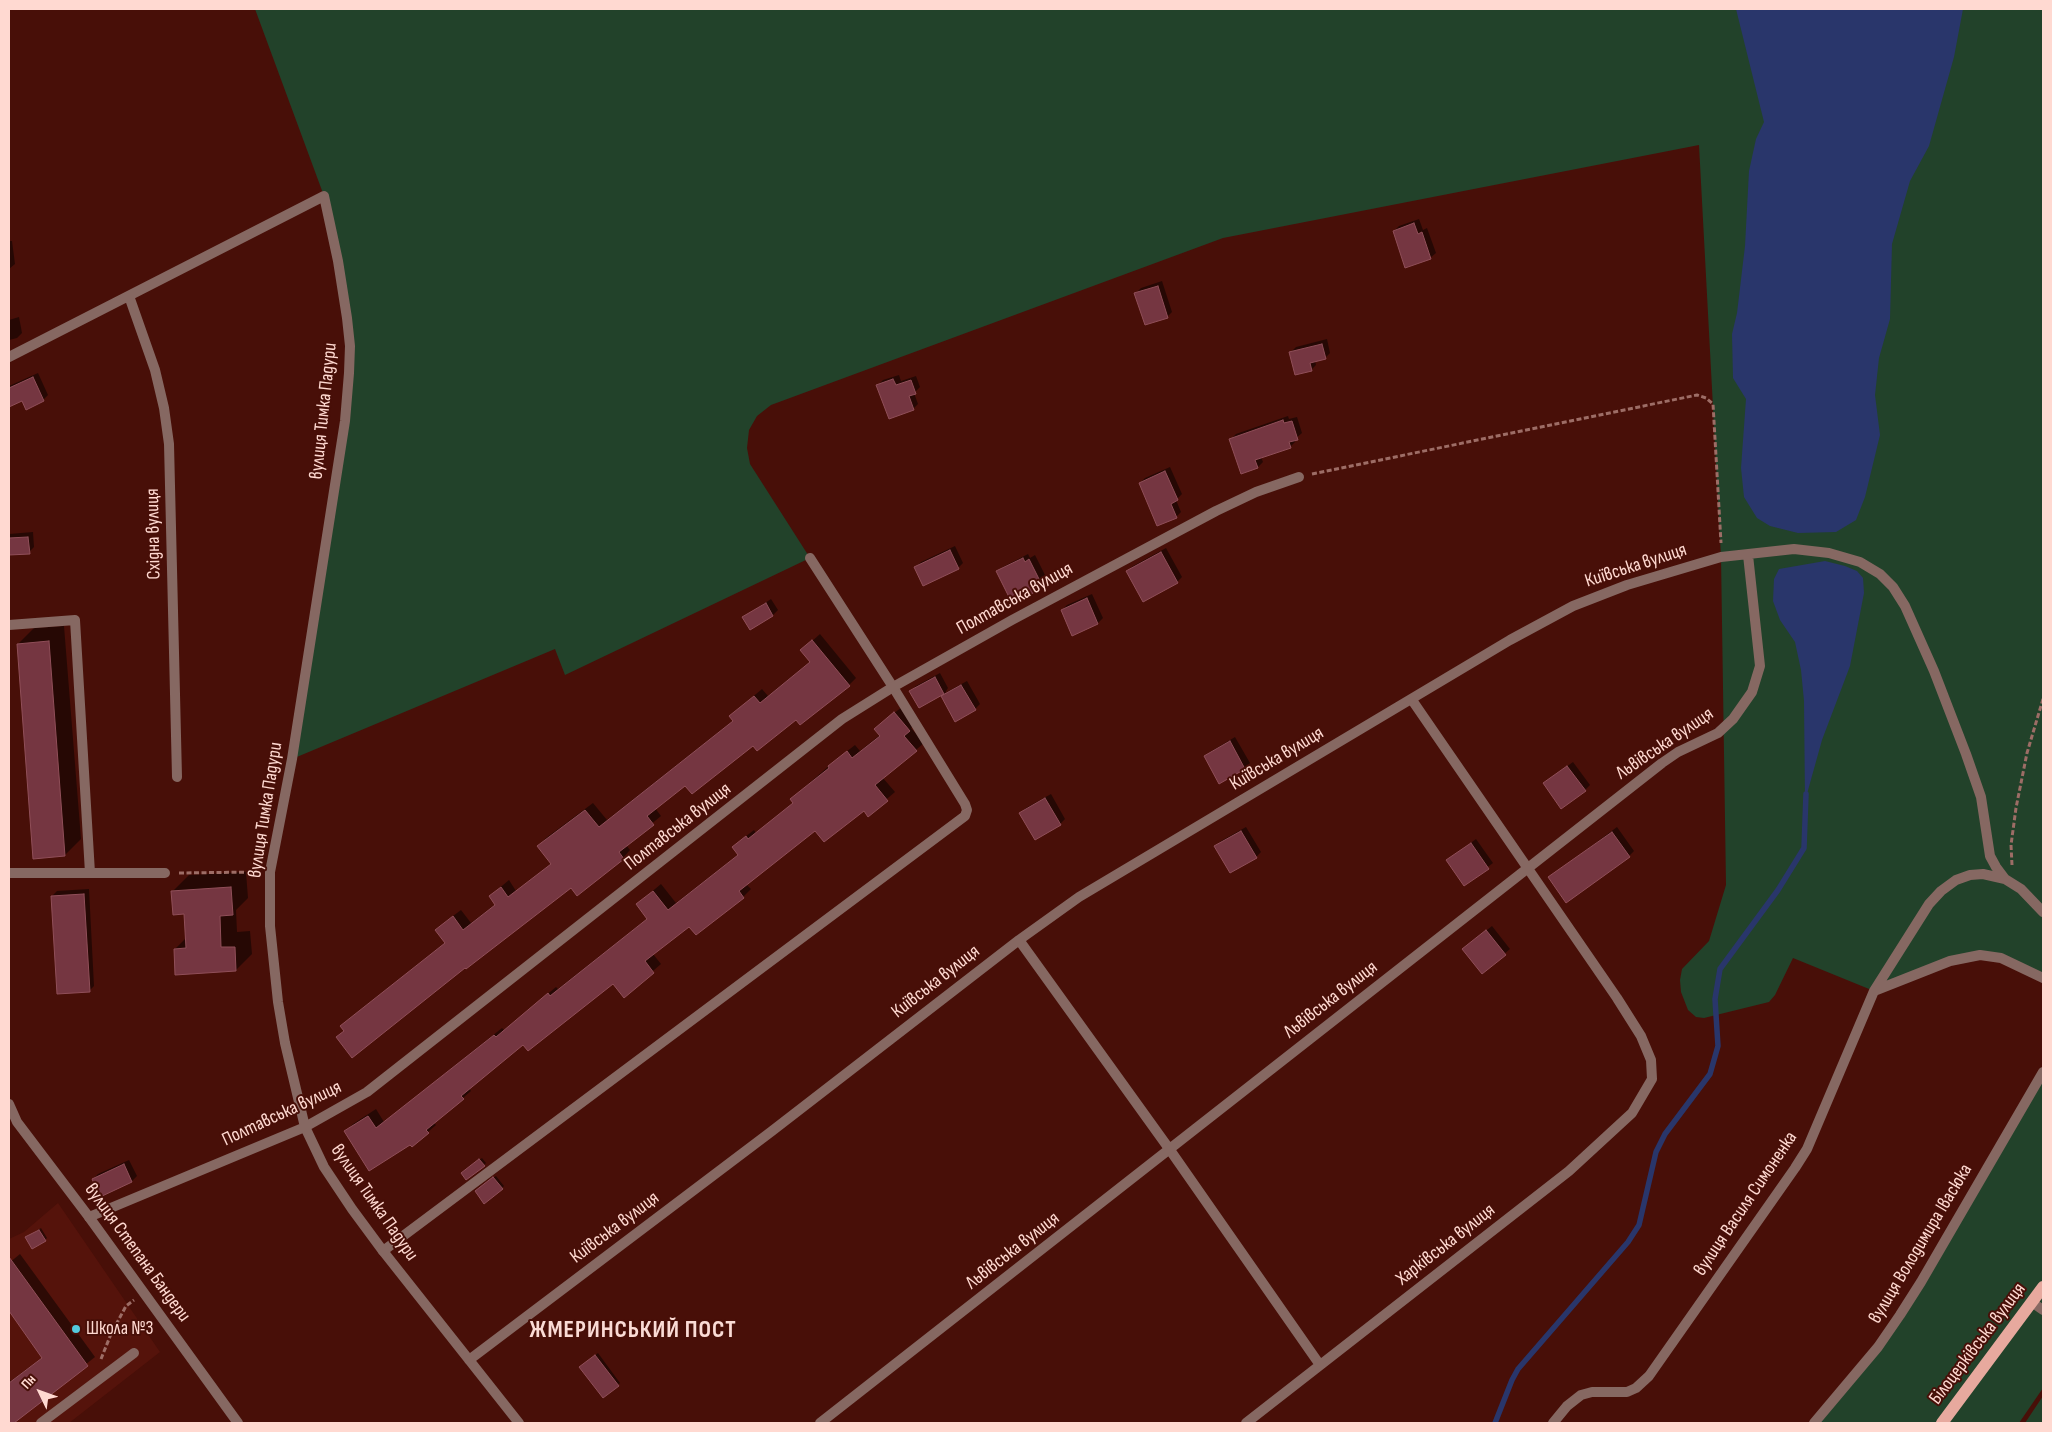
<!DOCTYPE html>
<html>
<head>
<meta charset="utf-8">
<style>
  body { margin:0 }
  #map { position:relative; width:2052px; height:1432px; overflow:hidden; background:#480f08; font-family:"Sofia Sans Condensed",sans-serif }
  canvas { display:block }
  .frame { position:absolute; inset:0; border:10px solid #ffd9d1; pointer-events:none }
  .north { position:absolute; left:15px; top:1367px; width:50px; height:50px; -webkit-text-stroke:4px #480f08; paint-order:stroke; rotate:312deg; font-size:14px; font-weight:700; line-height:20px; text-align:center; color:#ffd9d1 }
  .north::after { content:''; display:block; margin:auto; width:18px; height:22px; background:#ffd9d1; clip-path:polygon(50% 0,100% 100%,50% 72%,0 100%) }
</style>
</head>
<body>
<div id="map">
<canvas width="2052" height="1432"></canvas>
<div class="frame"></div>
<div class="north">Пн</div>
</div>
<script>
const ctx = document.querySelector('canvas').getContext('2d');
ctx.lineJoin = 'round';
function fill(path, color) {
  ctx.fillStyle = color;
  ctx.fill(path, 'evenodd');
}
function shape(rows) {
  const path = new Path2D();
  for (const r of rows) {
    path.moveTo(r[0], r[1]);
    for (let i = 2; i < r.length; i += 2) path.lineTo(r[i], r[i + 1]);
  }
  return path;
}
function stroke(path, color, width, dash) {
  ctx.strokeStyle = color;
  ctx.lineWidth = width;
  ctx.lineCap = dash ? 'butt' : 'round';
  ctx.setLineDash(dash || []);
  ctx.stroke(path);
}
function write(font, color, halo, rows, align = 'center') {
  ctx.font = font + ' "Sofia Sans Condensed",sans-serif';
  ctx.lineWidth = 4;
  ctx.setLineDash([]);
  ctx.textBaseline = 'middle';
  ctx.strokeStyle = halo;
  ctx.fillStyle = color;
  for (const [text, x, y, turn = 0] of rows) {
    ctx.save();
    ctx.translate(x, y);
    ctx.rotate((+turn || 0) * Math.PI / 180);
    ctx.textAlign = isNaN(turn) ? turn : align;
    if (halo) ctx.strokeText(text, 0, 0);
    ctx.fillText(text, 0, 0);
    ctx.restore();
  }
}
fill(shape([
  [58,1203,160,1352,69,1423,9,1423,9,1239,24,1232]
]), '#55130b');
fill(shape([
  [255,9,2043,9,2043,978,1980,955,1874,991,1793,958,1775,995,1769,1002,1704,1018,1696,1017,1688,1010,1681,992,1680,980,1682,969,1709,941,1726,885,1721,557,1699,145,1223,238,771,405,757,416,749,430,747,448,750,464,810,558,565,675,555,649,292,759,345,421,350,346,324,196],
  [2043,1072,2043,1388,2019,1423,1814,1423,1878,1347],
  [2043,1396,2043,1423,2025,1423]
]), '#22422a');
fill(shape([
  [1736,9,1963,9,1954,57,1929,146,1910,181,1892,244,1890,319,1879,358,1875,395,1880,435,1865,497,1856,520,1836,532,1798,533,1770,526,1757,518,1744,497,1741,468,1746,399,1733,378,1732,334,1737,313,1745,246,1749,171,1756,139,1764,122],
  [1825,561,1845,566,1857,571,1863,578,1864,593,1850,666,1822,740,1805,801,1804,701,1801,670,1795,642,1780,620,1773,601,1774,579,1779,569]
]), '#29366b');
fill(shape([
  [1419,219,1423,230,1427,228,1436,253,1430,258,1394,231,1399,226],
  [9,241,12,241,15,264,9,269],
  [1162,281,1172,312,1167,317,1136,293,1141,288],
  [19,317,22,333,17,338,9,340,9,320],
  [1327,339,1330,353,1325,358,1315,361,1316,365,1311,370,1291,352,1296,347],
  [38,373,48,395,43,400,22,400,9,405,9,386],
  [899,375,901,381,916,376,920,387,914,393,918,404,913,409,878,385,883,380],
  [1288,416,1289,419,1297,417,1302,433,1295,439,1295,442,1290,447,1261,457,1263,462,1258,467,1242,472,1231,439,1236,434],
  [1170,467,1182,494,1176,500,1181,512,1176,517,1140,483,1145,478],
  [33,532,34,547,29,552,9,554,9,534],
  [955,546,963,563,958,568,916,567,921,562],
  [1166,548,1182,577,1177,582,1128,571,1133,566],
  [1028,554,1030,558,1035,555,1045,575,1038,581,1040,586,1035,591,1013,601,998,572,1003,567],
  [1092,594,1103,618,1098,623,1062,610,1067,605],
  [771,599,778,610,773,615,744,617],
  [64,626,81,839,65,855,18,644,34,628],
  [820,634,856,678,849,685,753,745,686,784,655,808,661,816,626,845,630,850,623,858,571,887,465,966,338,1037,345,1030,342,1026,350,1018,446,942,445,922,461,910,471,923,496,904,490,896,509,880,516,891,552,863,539,846,546,838,593,803,607,820,734,720,730,716,762,689,768,696,811,661,810,643],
  [940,673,948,688,945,693,967,681,980,704,975,709,956,720,942,695,911,691,916,686],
  [903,706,917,723,911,728,924,743,883,778,895,792,868,815,864,809,815,829,746,884,751,889,743,897,696,933,690,925,653,954,661,964,624,996,613,982,523,1043,469,1088,471,1091,434,1123,436,1125,428,1132,346,1131,353,1124,376,1109,384,1122,502,1028,504,1030,556,987,558,989,648,918,637,904,661,884,676,903,739,854,741,840,754,830,756,833,794,802,791,799,837,759,855,745,860,751,880,735,875,729],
  [1235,737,1250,763,1245,768,1220,782,1205,757,1210,752],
  [1573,762,1590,785,1585,790,1544,783],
  [1051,794,1065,819,1060,824,1021,813,1026,808],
  [1246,827,1261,852,1256,857,1216,846,1221,841],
  [1617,827,1634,851,1629,856,1550,877],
  [1476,839,1493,863,1465,884,1448,860],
  [246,872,248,898,236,910,237,932,250,931,252,954,236,970,175,949,186,938,185,913,173,891,189,875],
  [89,889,94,986,89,991,52,896,57,891],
  [1492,926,1510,949,1483,972,1469,944],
  [482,1158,486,1163,484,1165,465,1171],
  [129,1160,137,1176,132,1181,93,1179,98,1174],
  [496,1176,504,1186,502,1188,478,1189],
  [41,1228,47,1238,45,1240,29,1236],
  [20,1254,95,1357,12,1423,9,1423,9,1378,11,1381,43,1357,9,1309,9,1263],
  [598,1353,620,1383,603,1396,583,1365]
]), '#0007');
stroke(shape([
  [1495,1423,1512,1380,1518,1369,1628,1242,1639,1225,1656,1152,1665,1134,1710,1074,1718,1046,1715,999,1720,969,1778,890,1804,848,1806,794]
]), '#29366b', 5.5);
const building = shape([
  [1414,223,1418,234,1422,232,1431,259,1405,268,1393,231,1414,223],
  [1158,286,1168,318,1145,325,1134,293,1158,286],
  [1322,344,1326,359,1310,363,1312,371,1295,375,1289,352,1322,344],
  [33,377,44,401,26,410,22,401,9,407,9,388,33,377],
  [893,379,896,385,911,380,916,394,909,396,914,410,889,419,876,385,893,379],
  [1283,420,1284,423,1292,421,1298,440,1289,442,1291,448,1255,460,1258,468,1241,474,1229,439,1283,420],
  [1165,471,1178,500,1171,504,1177,518,1157,526,1139,483,1165,471],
  [28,537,30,554,9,555,9,538,28,537],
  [950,550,959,569,923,586,914,567,950,550],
  [1161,552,1178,583,1143,602,1126,571,1161,552],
  [1023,558,1025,562,1029,559,1040,581,1032,585,1035,592,1012,603,996,571,1023,558],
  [1087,598,1098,624,1072,636,1061,610,1087,598],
  [766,603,773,616,750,630,742,617,766,603],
  [812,640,850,686,800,725,796,720,757,751,753,746,692,794,685,786,647,816,654,825,619,852,624,859,577,896,571,888,466,969,465,968,352,1058,336,1037,344,1031,340,1026,445,943,435,930,453,916,463,930,495,905,489,896,501,887,508,897,551,864,537,846,585,810,599,827,733,721,729,716,754,696,760,703,810,662,800,650,812,640],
  [49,641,65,856,33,859,17,644,49,641],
  [935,677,944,694,919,708,909,691,935,677],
  [961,685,976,710,955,722,941,696,961,685],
  [894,712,910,731,904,736,917,751,875,785,888,801,868,817,864,811,824,842,815,831,739,891,744,898,696,935,689,927,645,961,654,973,624,998,613,984,528,1051,523,1045,461,1096,464,1099,426,1130,429,1133,412,1147,410,1145,369,1171,344,1131,368,1116,376,1128,494,1035,496,1037,548,993,550,996,647,919,636,904,653,891,668,910,738,855,732,847,746,836,748,839,793,803,790,799,829,768,828,766,847,751,852,758,880,736,874,729,894,712],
  [1230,741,1245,769,1219,784,1204,756,1230,741],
  [1567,766,1586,791,1561,809,1543,783,1567,766],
  [1045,798,1061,825,1035,840,1019,813,1045,798],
  [1241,831,1257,858,1230,873,1214,846,1241,831],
  [1612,832,1630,857,1566,903,1548,877,1612,832],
  [1471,843,1489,869,1464,886,1446,860,1471,843],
  [231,887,233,915,220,916,221,947,235,947,236,971,175,975,174,949,186,948,184,914,173,915,171,891,231,887],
  [84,894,90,992,57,994,51,896,84,894],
  [1486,930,1506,955,1482,974,1462,949,1486,930],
  [479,1159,485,1166,466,1180,461,1173,479,1159],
  [124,1164,132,1182,100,1197,92,1179,124,1164],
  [493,1177,503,1189,484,1204,475,1191,493,1177],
  [39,1230,46,1241,32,1249,25,1237,39,1230],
  [9,1257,88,1366,14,1423,9,1423,9,1383,42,1358,9,1311,9,1257],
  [595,1355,619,1386,603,1398,579,1367,595,1355]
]);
fill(building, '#753641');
stroke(building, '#904f59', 1);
stroke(shape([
  [1312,474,1697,395,1706,398,1713,404,1721,543],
  [2012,865,2011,845,2016,808,2027,753,2043,699],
  [179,873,257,872],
  [101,1359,111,1334,126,1306,134,1300]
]), '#9d6d66', 3, [5, 2.5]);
stroke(shape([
  [9,625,75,620,90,873],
  [9,873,165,873],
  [383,1251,965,816,967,810,965,804,893,687,810,558],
  [2033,1303,2043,1310],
  [41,1423,134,1353]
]), '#866862', 10);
stroke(shape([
  [129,296,155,370,164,408,169,444,177,777],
  [9,357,324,196,338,261,347,318,350,346,349,373,345,421,292,759,270,872,270,926,278,1002,285,1043,305,1127,324,1167,352,1209,383,1251,519,1423],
  [1019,940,1170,1150,1320,1365],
  [1874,991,1929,904,1941,891,1956,880,1970,875,1983,874,2005,879],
  [89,1217,305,1127,367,1092,842,719,893,687,1012,620,1216,511,1256,492,1299,477],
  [469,1360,772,1131,1019,940,1079,897,1510,640,1573,606,1627,585,1721,557,1794,549,1829,553,1860,562,1880,574,1893,587,1905,606,1934,671,1966,754,1981,797,1990,856,1996,867,2005,879,2021,889,2043,912],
  [820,1423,1662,763,1678,752,1718,733,1733,719,1752,692,1760,666,1748,555],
  [1246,1423,1569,1171,1632,1113,1652,1079,1651,1060,1641,1036,1617,998,1412,700],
  [1553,1423,1567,1406,1581,1395,1592,1392,1627,1392,1636,1388,1649,1376,1795,1168,1807,1149,1874,991,1950,961,1980,955,2001,958,2043,978],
  [1814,1423,1878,1347,1900,1315,1921,1282,2043,1072]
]), '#866862', 10);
stroke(shape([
  [9,1104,17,1122,89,1217,238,1423]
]), '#866862', 10);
stroke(shape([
  [1942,1423,2043,1287]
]), '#e7a99e', 12);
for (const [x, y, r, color] of [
  [76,1329,5,"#54cade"]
]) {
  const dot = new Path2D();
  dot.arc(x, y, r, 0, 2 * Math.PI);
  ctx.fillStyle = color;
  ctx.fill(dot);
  stroke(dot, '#480f08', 2);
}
write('19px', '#ffd9d1', '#480f08', [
  ["вулиця Тимка Падури",324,411,-84],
  ["Східна вулиця",154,534,-91],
  ["Київська вулиця",1636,566,-18],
  ["Полтавська вулиця",1015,599,-29],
  ["Львівська вулиця",1665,744,-34],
  ["Київська вулиця",1277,759,-31],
  ["вулиця Тимка Падури",266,810,-81],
  ["Полтавська вулиця",678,827,-38],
  ["Київська вулиця",936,982,-38],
  ["Львівська вулиця",1331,1000,-38],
  ["Полтавська вулиця",282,1114,-25],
  ["вулиця Тимка Падури",374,1203,55],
  ["вулиця Василя Симоненка",1746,1204,-56],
  ["Київська вулиця",615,1228,-37],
  ["вулиця Володимира Івасюка",1921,1244,-59],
  ["Харківська вулиця",1446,1245,-38],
  ["Львівська вулиця",1013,1251,-38],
  ["вулиця Степана Бандери",137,1253,54],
  ["Білоцерківська вулиця",1978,1344,-53]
]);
write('19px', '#ffd9d1', '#480f08', [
  ["Школа №3",86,1329]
], 'left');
ctx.letterSpacing = '1px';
write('bold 24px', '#fadbd5', '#480f08', [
  ["ЖМЕРИНСЬКИЙ ПОСТ",633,1331]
]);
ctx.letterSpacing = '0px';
</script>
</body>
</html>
